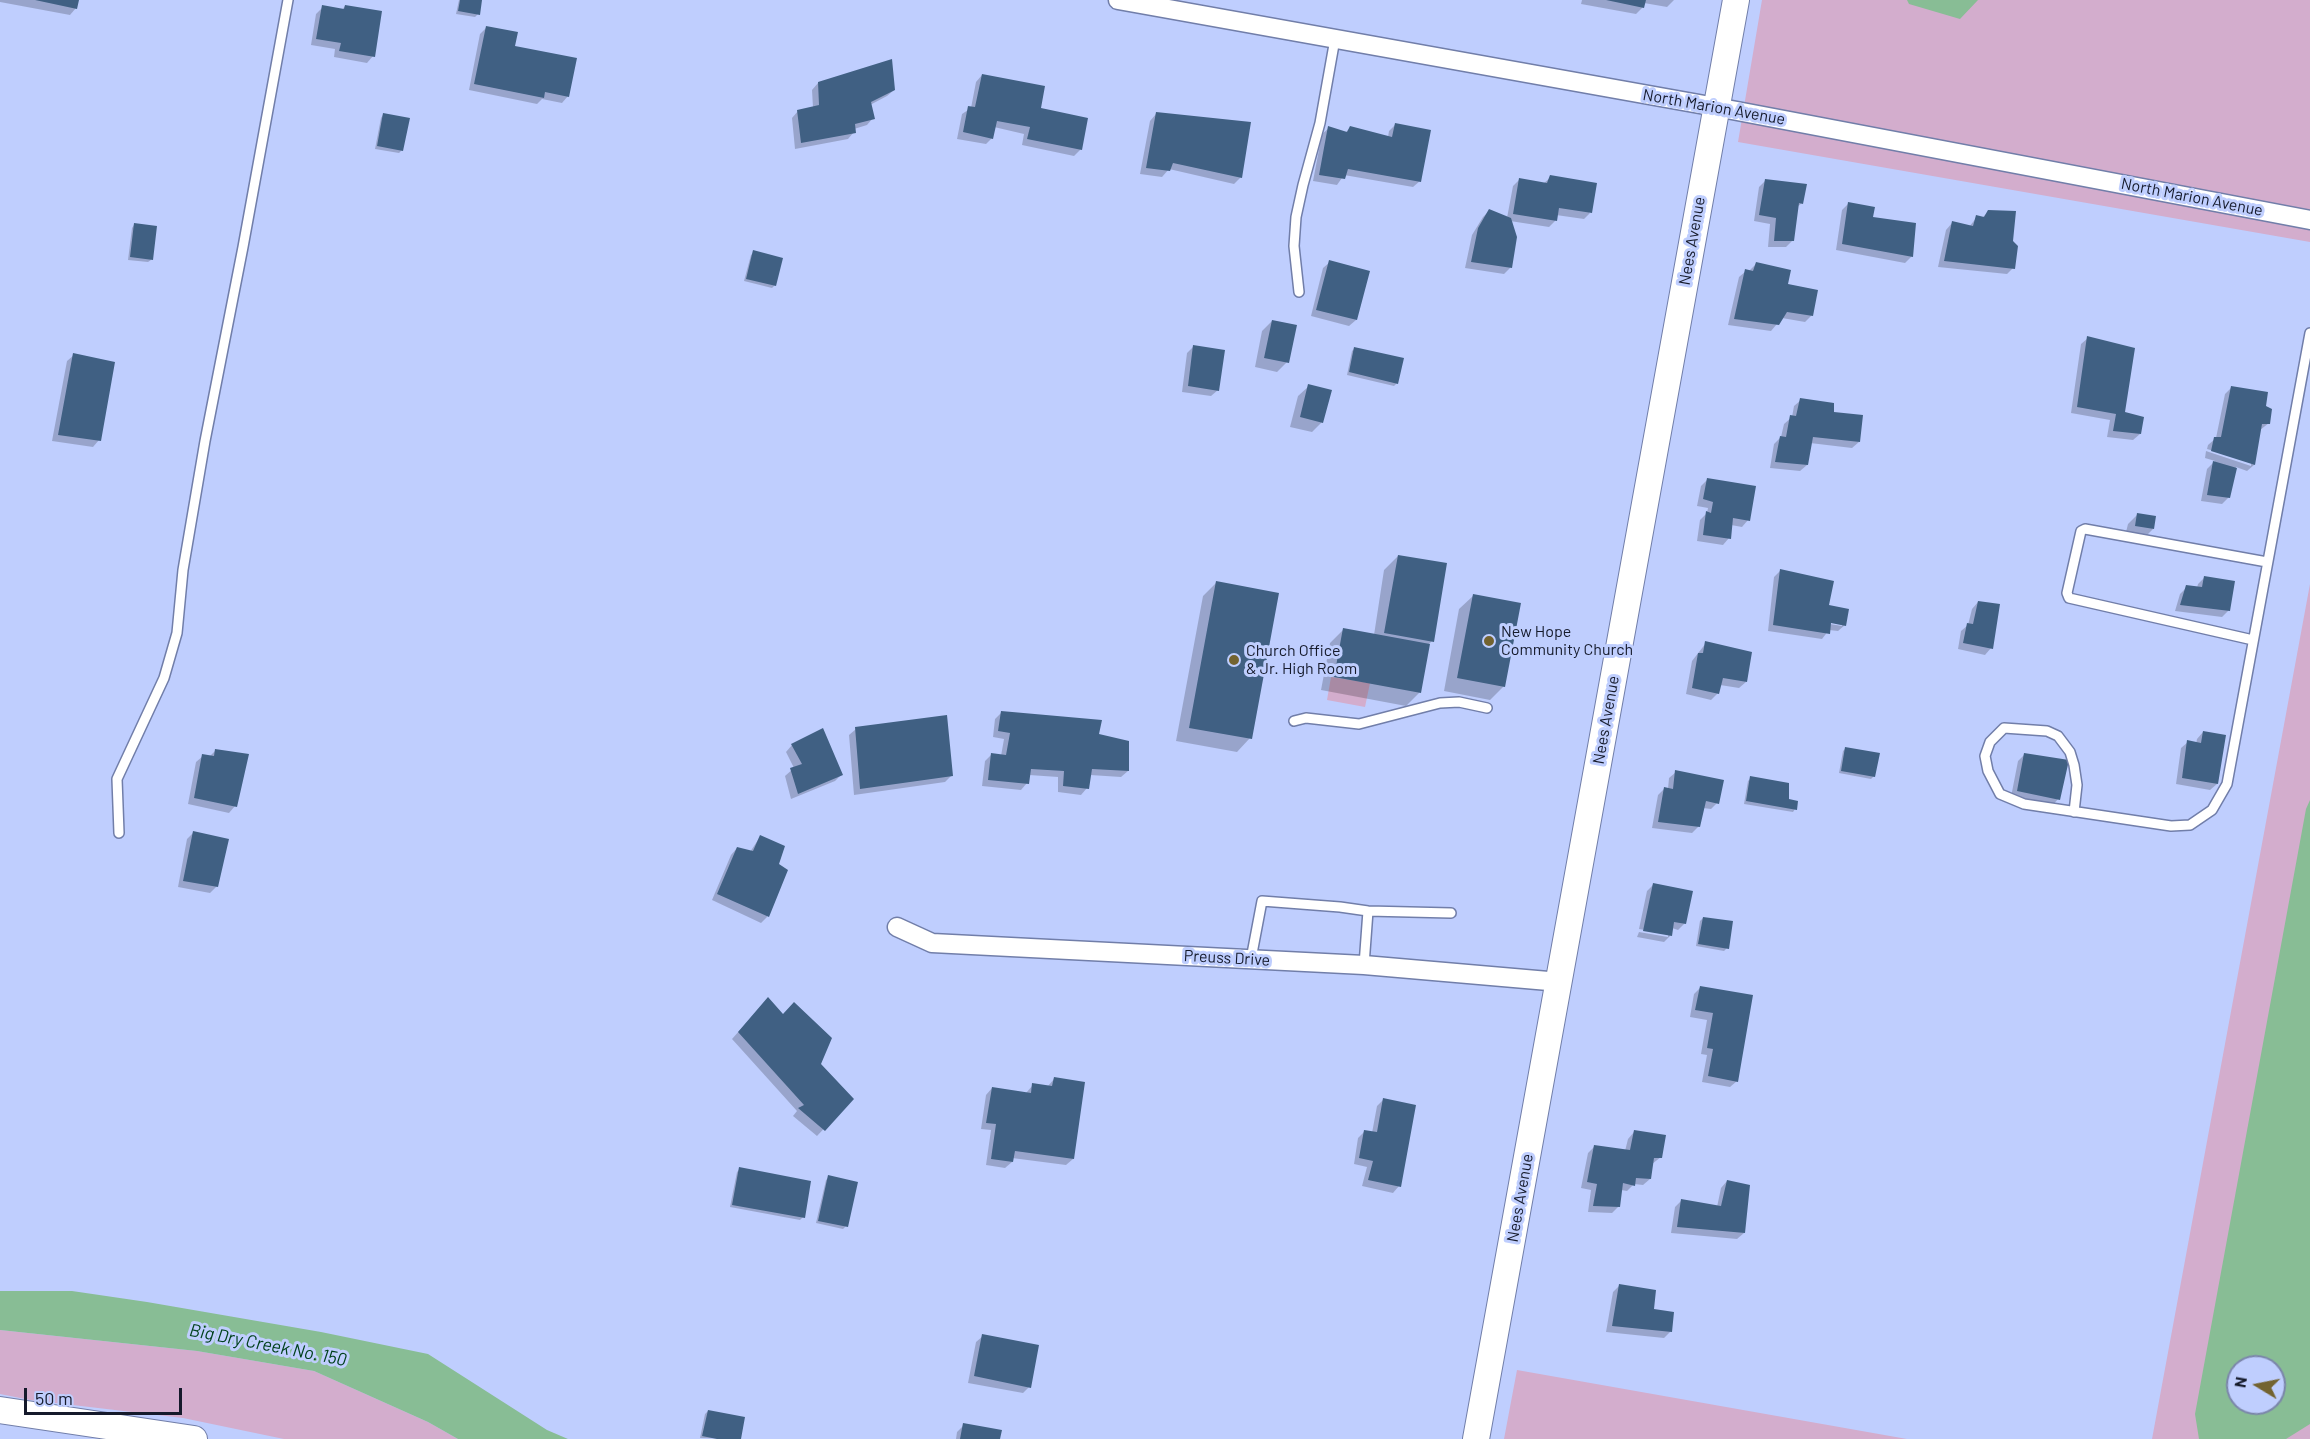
<!DOCTYPE html>
<html>
<head>
<meta charset="utf-8">
<style>
  body { margin:0 }
  #map { position:relative; width:2310px; height:1439px; overflow:hidden; background:#bfcefe; font-family:Barlow,sans-serif }
  canvas { display:block }
  .north { position:absolute; left:2226px; top:1355px; width:60px; height:60px; box-sizing:border-box; background:#bfcefe; border:2px solid #7b86aa; border-radius:50%; rotate:280deg; font-size:16px; font-weight:700; line-height:24px; text-align:center; color:#151a2b }
  .north::after { content:''; display:block; margin:auto; width:21px; height:27px; background:#736330; clip-path:polygon(50% 0,100% 100%,50% 72%,0 100%) }
  .scale { position:absolute; left:24px; top:1388px; width:158px; height:27px; box-sizing:border-box; border:3px solid #151a2b; border-top:0; padding-left:8px; font-size:18px; line-height:21px; white-space:nowrap; color:#151a2b; -webkit-text-stroke:4px #bfcefe; paint-order:stroke }
</style>
</head>
<body>
<div id="map">
<canvas width="2310" height="1439"></canvas>
<div class="north">N</div>
<div class="scale">50 m</div>
</div>
<script>
const ctx = document.querySelector('canvas').getContext('2d');
ctx.lineJoin = 'round';
function fill(path, color) {
  ctx.fillStyle = color;
  ctx.fill(path, 'evenodd');
}
function shape(rows) {
  const path = new Path2D();
  for (const r of rows) {
    path.moveTo(r[0], r[1]);
    for (let i = 2; i < r.length; i += 2) path.lineTo(r[i], r[i + 1]);
  }
  return path;
}
function stroke(path, color, width, dash) {
  ctx.strokeStyle = color;
  ctx.lineWidth = width;
  ctx.lineCap = dash ? 'butt' : 'round';
  ctx.setLineDash(dash || []);
  ctx.stroke(path);
}
function write(font, color, halo, rows, align = 'center') {
  ctx.font = font + ' Barlow,sans-serif';
  ctx.lineWidth = 6;
  ctx.setLineDash([]);
  ctx.textBaseline = 'middle';
  ctx.strokeStyle = halo;
  ctx.fillStyle = color;
  for (const [text, x, y, turn = 0] of rows) {
    ctx.save();
    ctx.translate(x, y);
    ctx.rotate((+turn || 0) * Math.PI / 180);
    ctx.textAlign = isNaN(turn) ? turn : align;
    if (halo) ctx.strokeText(text, 0, 0);
    ctx.fillText(text, 0, 0);
    ctx.restore();
  }
}
fill(shape([
  [1762,0,2310,0,2310,242,1738,142],
  [2310,584,2310,1439,2152,1439],
  [2238,1367,2274,1367,2274,1403,2238,1403],
  [1331,677,1370,683,1365,707,1327,700],
  [0,1330,197,1351,314,1371,428,1422,458,1439,284,1439,183,1418,30,1400,0,1394],
  [1517,1370,1907,1439,1504,1439]
]), '#d3adcd');
fill(shape([
  [1907,0,1978,0,1960,19,1909,4],
  [2310,800,2310,1424,2286,1439,2199,1439,2195,1414,2306,809],
  [2238,1367,2274,1367,2274,1403,2238,1403],
  [0,1291,72,1291,147,1302,321,1332,428,1354,547,1430,568,1439,458,1439,428,1422,314,1371,197,1351,0,1330]
]), '#88bd95');
fill(shape([
  [0,0,77,0,76,8,70,15,0,2],
  [459,0,481,0,478,14,475,17,456,14],
  [1582,0,1674,0,1667,7,1644,3,1643,7,1636,14,1581,4],
  [345,6,373,56,367,63,334,57,335,49,311,45,316,14,323,7,342,10],
  [486,28,513,47,568,96,562,103,542,99,537,104,469,90,480,34],
  [982,75,1039,110,1081,149,1074,156,1022,145,1024,134,994,127,992,138,986,144,957,139,962,114,971,108,976,82],
  [818,83,894,90,887,96,870,105,873,118,867,125,854,129,854,132,848,139,795,149,792,118,798,111,813,108,812,90],
  [1156,114,1241,177,1234,184,1169,169,1162,177,1140,174,1150,121],
  [383,115,402,150,399,153,375,149,381,118],
  [1395,125,1420,181,1413,187,1344,175,1337,185,1313,181,1322,134,1329,128,1345,133,1350,128,1388,137,1389,131],
  [1551,177,1590,213,1584,219,1556,215,1555,221,1549,227,1510,221,1510,268,1504,274,1465,268,1472,235,1483,217,1490,210,1507,218,1513,186,1519,180,1543,184],
  [1766,180,1802,203,1797,207,1793,240,1786,247,1768,247,1770,224,1754,221,1759,187],
  [1848,204,1871,218,1912,256,1905,263,1836,250,1842,210],
  [1989,211,2011,242,2013,268,2007,274,1938,267,1946,230,1952,223,1969,227,1977,217,1982,218],
  [134,225,151,260,148,262,128,260,132,228],
  [754,252,775,285,772,288,744,281,751,255],
  [1330,262,1356,320,1349,326,1311,316,1323,268],
  [1756,264,1787,285,1812,315,1805,322,1782,318,1771,331,1728,325,1739,277,1746,271,1749,271],
  [1272,321,1287,362,1277,372,1255,367,1262,331],
  [2088,338,2123,413,2140,434,2133,440,2107,437,2110,420,2071,413,2081,344],
  [1193,347,1218,390,1211,396,1182,392,1187,353],
  [1355,348,1397,383,1394,386,1347,375,1352,351],
  [74,355,99,440,93,447,52,441,67,361],
  [1309,386,1322,422,1312,432,1290,427,1298,396],
  [2231,388,2264,407,2269,423,2260,430,2254,465,2247,471,2236,467,2229,497,2222,504,2201,501,2207,469,2215,461,2205,458,2206,451,2251,466,2251,462,2207,449,2208,445,2216,438,2225,394],
  [1801,400,1832,413,1859,442,1852,448,1810,443,1807,465,1800,471,1770,468,1774,444,1781,437,1784,424,1792,417,1794,406],
  [1707,480,1748,520,1742,527,1731,525,1729,538,1723,545,1697,541,1700,520,1707,513,1708,508,1697,506,1701,486],
  [2138,514,2153,529,2143,539,2125,536,2128,524],
  [1398,556,1432,641,1429,644,1420,692,1406,706,1321,690,1330,643,1344,629,1374,635,1384,570],
  [1780,571,1827,606,1845,625,1838,631,1829,630,1822,639,1768,631,1774,577],
  [1824,620,1842,623,1842,626,1824,623],
  [2205,577,2229,610,2222,617,2175,611,2180,594,2187,587,2197,588,2198,584],
  [1216,583,1250,738,1237,752,1176,741,1203,596],
  [1473,596,1504,686,1490,700,1444,691,1459,609],
  [1978,602,1991,648,1985,655,1958,649,1961,631,1968,625,1972,609],
  [1706,643,1746,682,1739,688,1720,685,1718,693,1711,700,1686,694,1692,661],
  [1002,712,1097,735,1128,771,1121,777,1090,775,1087,788,1081,795,1058,792,1058,777,1029,775,1027,783,1021,790,982,786,985,761,991,755,1001,756,1004,739,993,737,995,719],
  [856,729,952,775,945,782,854,795,849,735],
  [2203,732,2217,784,2210,790,2176,784,2181,748,2188,742,2196,744,2197,739],
  [792,745,841,775,835,781,791,799,785,776,794,768,786,752],
  [1846,748,1874,776,1871,779,1839,773,1843,751],
  [216,750,235,806,229,813,188,804,196,762,203,756,209,757],
  [2024,755,2058,799,2052,806,2011,797,2018,761],
  [1676,772,1717,803,1711,809,1703,808,1699,826,1692,833,1652,828,1658,795,1664,789,1668,789,1669,778],
  [1751,778,1788,800,1795,809,1793,812,1744,804,1748,781],
  [193,833,217,886,210,893,178,887,187,839],
  [760,837,777,865,786,870,767,917,761,923,712,900,731,855,737,848,750,852],
  [1653,885,1685,923,1678,930,1672,928,1671,935,1664,942,1637,937,1639,932,1668,937,1668,934,1639,929,1647,891],
  [1703,918,1727,948,1724,951,1696,946,1700,921],
  [1700,988,1751,997,1737,1081,1730,1087,1702,1082,1707,1055,1701,1054,1707,1020,1690,1017,1694,994],
  [762,1005,852,1099,817,1136,793,1116,797,1111,732,1039],
  [1054,1079,1073,1159,1066,1165,1012,1158,1012,1162,1005,1168,986,1165,991,1130,981,1129,986,1095,992,1088,1026,1093,1033,1085,1048,1086],
  [1384,1099,1399,1186,1393,1193,1362,1186,1367,1167,1354,1164,1358,1138,1364,1132,1372,1133,1377,1106],
  [1634,1132,1661,1157,1652,1164,1650,1179,1643,1185,1634,1184,1627,1191,1621,1190,1619,1206,1612,1213,1588,1212,1591,1190,1581,1188,1588,1153,1595,1146,1625,1151,1628,1139],
  [740,1169,803,1217,800,1220,730,1207,737,1172],
  [829,1177,846,1226,843,1229,816,1223,826,1180],
  [1727,1181,1744,1233,1737,1239,1671,1233,1675,1207,1681,1201,1717,1207,1721,1188],
  [1620,1285,1652,1310,1671,1331,1664,1338,1606,1332,1613,1292],
  [983,1336,1029,1387,1023,1393,968,1383,976,1342],
  [708,1411,739,1439,700,1438,705,1414],
  [964,1425,999,1439,956,1439,957,1432]
]), '#0003');
fill(shape([
  [35,0,79,0,77,9],
  [460,0,482,0,480,15,458,11],
  [1606,0,1646,0,1644,8],
  [322,5,344,9,345,5,382,11,375,57,339,51,341,43,316,39],
  [486,26,518,32,515,46,577,58,569,97,545,92,544,98,474,84],
  [892,59,895,90,871,102,875,119,855,124,856,133,801,143,797,110,819,105,818,82],
  [982,74,1045,86,1041,108,1088,118,1082,150,1027,139,1030,127,997,121,993,139,963,132,968,106,975,107],
  [1156,112,1251,122,1242,178,1173,163,1170,171,1146,168],
  [383,113,410,118,403,151,377,146],
  [1395,123,1431,130,1421,182,1348,169,1345,179,1319,175,1328,126,1347,132,1350,126,1392,137],
  [1550,175,1597,183,1592,213,1559,208,1557,221,1513,214,1519,178,1547,183],
  [1765,179,1807,184,1803,204,1799,203,1794,241,1774,241,1776,218,1759,215],
  [1848,202,1875,207,1873,217,1916,223,1913,257,1842,244],
  [1489,209,1511,218,1517,237,1512,268,1471,262,1478,228],
  [1988,210,2016,211,2013,241,2018,246,2015,269,1944,261,1952,221,1973,226,1976,215,1984,217],
  [134,223,157,226,153,260,130,257],
  [753,250,783,258,776,286,746,279],
  [1329,260,1370,271,1357,320,1316,310],
  [1756,262,1791,270,1788,284,1818,290,1813,316,1787,312,1779,325,1734,319,1745,269,1753,271],
  [1272,320,1297,325,1289,363,1264,358],
  [2087,336,2135,348,2125,412,2144,417,2141,434,2113,431,2116,414,2077,407],
  [1193,345,1225,350,1219,391,1188,386],
  [1354,347,1404,358,1398,384,1349,372],
  [73,353,115,362,101,441,58,435],
  [1308,384,1332,390,1323,423,1300,417],
  [2231,386,2268,392,2266,406,2272,409,2270,424,2262,424,2255,465,2211,451,2214,437,2221,437],
  [1800,398,1834,403,1834,412,1863,415,1860,442,1813,437,1808,465,1775,462,1780,436,1786,437,1790,415,1796,416],
  [2213,461,2237,468,2230,498,2207,495],
  [1707,478,1756,486,1750,521,1733,518,1731,539,1703,535,1706,511,1711,513,1713,502,1703,499],
  [2137,513,2156,516,2154,529,2135,526],
  [1398,555,1447,563,1434,642,1384,633],
  [1780,569,1834,581,1829,605,1849,609,1846,626,1831,623,1830,634,1773,625],
  [2204,576,2235,581,2230,611,2180,605,2186,585,2202,587],
  [1216,581,1279,593,1252,739,1189,728],
  [1473,594,1521,603,1505,687,1457,678],
  [1978,601,2000,604,1993,649,1963,643,1967,623,1973,624],
  [1343,628,1430,644,1421,693,1334,677],
  [1705,641,1752,652,1747,682,1723,678,1719,694,1692,688,1698,653,1703,653],
  [1001,711,1102,720,1099,734,1129,741,1129,771,1092,769,1089,789,1063,786,1064,771,1031,769,1029,784,988,780,991,753,1006,755,1010,733,998,731],
  [947,715,953,776,860,789,855,727],
  [823,728,843,775,798,794,790,768,802,764,791,744],
  [2203,731,2226,735,2218,784,2182,778,2187,740,2201,743],
  [1845,747,1880,753,1875,777,1841,771],
  [215,749,249,754,237,807,194,798,202,754,214,756],
  [2024,753,2069,760,2060,800,2017,791],
  [1675,770,1724,780,1719,804,1706,801,1700,827,1658,822,1664,787,1673,789],
  [1750,776,1789,783,1789,799,1798,801,1797,810,1746,801],
  [193,831,229,839,218,887,183,881],
  [760,835,785,846,779,864,788,870,769,917,717,894,737,847,753,851],
  [1653,883,1693,891,1686,924,1674,922,1672,936,1643,931],
  [1703,917,1733,921,1729,949,1698,944],
  [1700,986,1753,995,1738,1082,1708,1076,1713,1049,1707,1048,1713,1013,1695,1010],
  [768,997,783,1014,794,1002,832,1038,821,1064,854,1099,825,1131,798,1108,804,1105,738,1032],
  [1054,1077,1085,1082,1074,1159,1015,1151,1013,1162,991,1159,996,1124,986,1123,992,1087,1031,1093,1032,1083,1052,1086],
  [1383,1098,1416,1105,1401,1187,1368,1180,1373,1161,1359,1158,1364,1130,1377,1132],
  [1634,1130,1666,1135,1662,1158,1654,1158,1651,1179,1636,1178,1635,1186,1623,1183,1620,1207,1593,1206,1597,1184,1587,1182,1594,1145,1630,1150],
  [739,1167,811,1181,805,1218,732,1205],
  [828,1175,858,1182,848,1227,818,1221],
  [1727,1180,1750,1185,1745,1233,1677,1227,1681,1199,1721,1206],
  [1619,1284,1656,1290,1654,1309,1674,1312,1672,1332,1612,1326],
  [982,1334,1039,1345,1031,1388,974,1376],
  [708,1410,745,1417,741,1439,717,1439,702,1436],
  [963,1423,1002,1430,1000,1439,960,1439]
]), '#406083');
const service = shape([
  [1299,292,1294,246,1296,217,1303,185,1320,123,1335,39],
  [2253,640,2069,598,2067,593,2081,531,2085,529,2267,562],
  [1294,721,1306,718,1359,724,1440,703,1459,702,1487,708],
  [2074,812,2077,785,2074,765,2070,752,2058,736,2047,731,2004,728,1990,742,1985,756,1988,771,2000,794,2024,804,2171,826,2190,825,2212,810,2227,784,2310,333],
  [119,833,117,779,164,678,177,633,183,570,205,441,243,247,288,0],
  [1251,959,1262,901,1340,907,1368,911,1451,913],
  [1364,965,1368,911]
]);
const minor = shape([
  [1118,0,1716,107,2310,220],
  [897,927,932,943,1364,965,1560,982]
]);
const secondary = shape([
  [0,1410,194,1439],
  [1476,1439,1736,0]
]);
stroke(service, '#717ea9', 12);
stroke(minor, '#717ea9', 21);
stroke(secondary, '#717ea9', 28);
stroke(service, '#fff', 9);
stroke(minor, '#fff', 18);
stroke(secondary, '#fff', 26);
for (const [x, y, r, color] of [
  [1489,641,6,"#736330"],
  [1234,660,6,"#736330"]
]) {
  const dot = new Path2D();
  dot.arc(x, y, r, 0, 2 * Math.PI);
  ctx.fillStyle = color;
  ctx.fill(dot);
  stroke(dot, '#bfcefe', 2);
}
write('16px', '#151a2b', '#bfcefe', [
  ["North Marion Avenue",1714,107,10],
  ["North Marion Avenue",2192,197,11],
  ["Nees Avenue",1692,241,-80],
  ["Nees Avenue",1606,720,-80],
  ["Preuss Drive",1227,958,3],
  ["Nees Avenue",1520,1198,-80]
]);
write('16px', '#151a2b', '#bfcefe', [
  ["New Hope",1501,632],
  ["Community Church",1501,650],
  ["Church Office",1246,651],
  ["& Jr. High Room",1246,669]
], 'left');
write('italic 18px', '#00411c', '#bfcefe', [
  ["Big Dry Creek No. 150",268,1345,11]
]);
</script>
</body>
</html>
